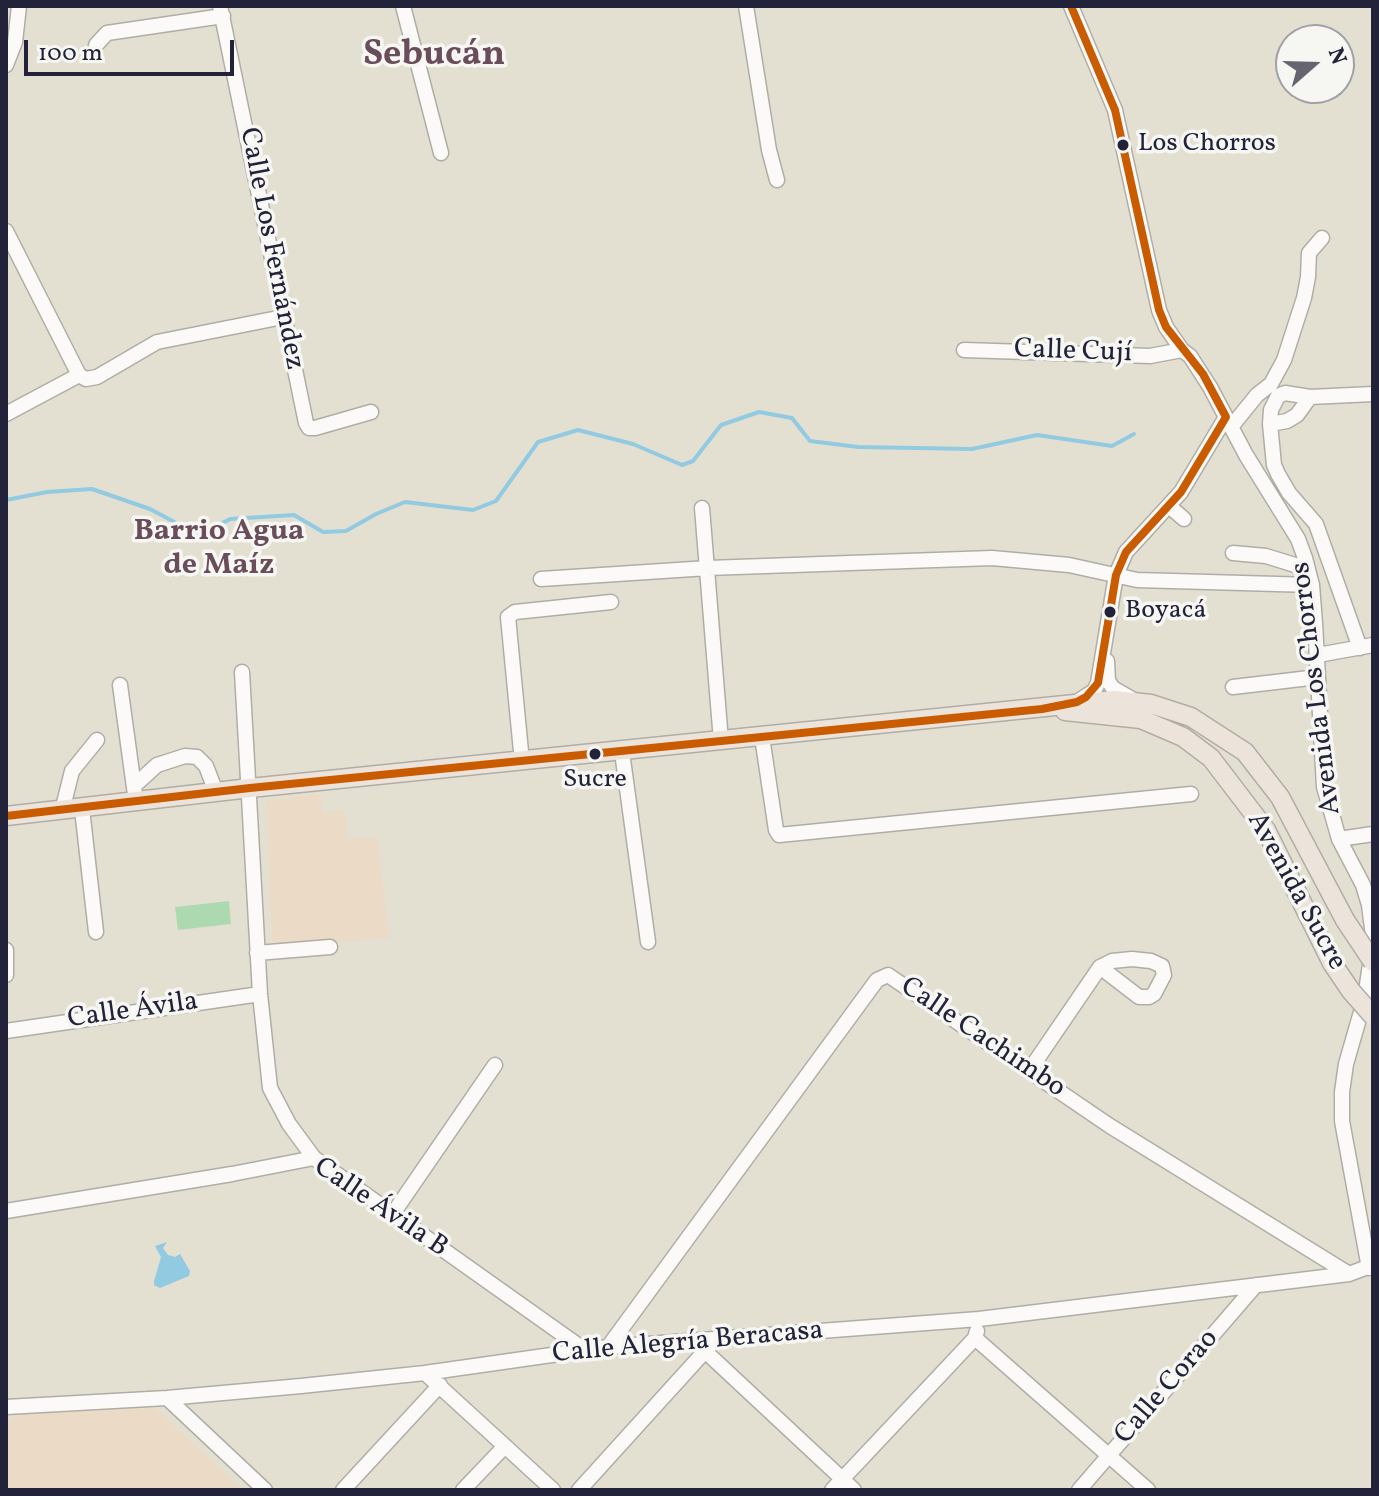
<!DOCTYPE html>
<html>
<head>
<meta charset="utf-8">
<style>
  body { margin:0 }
  #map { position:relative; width:1379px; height:1496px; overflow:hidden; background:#e4e0d1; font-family:Vollkorn,serif }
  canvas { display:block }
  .frame { position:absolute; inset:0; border:8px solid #22223b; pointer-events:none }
  .north { position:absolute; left:1275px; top:24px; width:80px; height:80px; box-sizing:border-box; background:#f6f6f2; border:2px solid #a1a1a9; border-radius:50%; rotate:70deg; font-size:22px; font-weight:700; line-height:32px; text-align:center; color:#22223b }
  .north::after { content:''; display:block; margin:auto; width:28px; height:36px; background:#666470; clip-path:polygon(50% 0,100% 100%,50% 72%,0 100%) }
  .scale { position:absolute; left:24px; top:40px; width:210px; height:36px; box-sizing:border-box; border:4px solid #22223b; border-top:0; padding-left:10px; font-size:24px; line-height:28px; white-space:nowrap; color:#22223b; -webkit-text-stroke:6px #f6f6f2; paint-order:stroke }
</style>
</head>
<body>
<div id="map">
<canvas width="1379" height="1496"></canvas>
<div class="frame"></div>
<div class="north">N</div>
<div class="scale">100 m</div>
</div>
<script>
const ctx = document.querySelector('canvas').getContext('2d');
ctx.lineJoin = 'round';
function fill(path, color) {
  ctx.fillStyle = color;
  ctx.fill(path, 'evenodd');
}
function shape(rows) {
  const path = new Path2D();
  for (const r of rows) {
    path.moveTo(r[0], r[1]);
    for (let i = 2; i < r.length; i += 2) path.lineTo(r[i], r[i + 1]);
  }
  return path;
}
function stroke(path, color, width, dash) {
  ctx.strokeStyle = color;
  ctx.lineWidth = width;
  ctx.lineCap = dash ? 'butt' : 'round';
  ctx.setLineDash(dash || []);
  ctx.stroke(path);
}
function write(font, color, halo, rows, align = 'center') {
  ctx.font = font + ' Vollkorn,serif';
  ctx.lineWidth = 7;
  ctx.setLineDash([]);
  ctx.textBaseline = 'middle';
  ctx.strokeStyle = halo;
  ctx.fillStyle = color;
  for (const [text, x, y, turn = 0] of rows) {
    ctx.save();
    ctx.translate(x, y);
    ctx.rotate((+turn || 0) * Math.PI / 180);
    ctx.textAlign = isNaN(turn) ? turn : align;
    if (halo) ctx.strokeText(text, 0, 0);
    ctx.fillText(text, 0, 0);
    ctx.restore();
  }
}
fill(shape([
  [321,794,322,813,344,810,348,839,377,837,389,938,272,945,267,800],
  [155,1408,243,1490,6,1489,6,1427,15,1415]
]), '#ebdac6');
fill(shape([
  [229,901,231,924,178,930,175,907]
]), '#add9b0');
fill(shape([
  [167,1242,163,1248,168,1255,175,1257,180,1254,190,1271,189,1276,160,1288,154,1285,154,1281,161,1257,155,1246]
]), '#92cae2');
stroke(shape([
  [6,500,47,492,92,489,150,509,199,535,230,519,294,515,323,532,346,531,376,514,405,502,473,510,496,501,538,442,578,430,633,444,682,465,693,461,721,425,759,412,792,418,810,441,858,447,972,449,1037,435,1112,446,1134,434]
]), '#92cae2', 4);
const minor = shape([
  [220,6,306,423,309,428,315,428,371,412],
  [403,6,441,153],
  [746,6,769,150,777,180],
  [1071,6,1115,110,1159,310,1166,327,1182,350,1190,356,1210,387,1246,455,1298,539,1305,558,1312,585,1315,623,1324,787,1339,839,1363,885,1369,905,1373,936],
  [96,45,107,33,223,16],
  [6,65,15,42,19,6],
  [6,231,79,375],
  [964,350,1150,356,1182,350],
  [79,375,86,379,97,377,157,342,283,317],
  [6,414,79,375],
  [1270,424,1271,410,1278,396,1285,393,1310,397],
  [1231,427,1257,395,1271,384,1284,360,1304,298,1308,277,1309,253,1322,238],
  [1169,506,1184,519],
  [702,508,721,741],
  [1233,553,1266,556,1308,569],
  [541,579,708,568,992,558,1069,565,1137,580,1312,585],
  [1360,648,1316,524,1289,493,1278,474,1274,465,1270,424,1287,421,1297,415,1310,397,1373,394],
  [1318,655,1373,645],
  [1107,661,1108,681,1113,688,1132,699],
  [242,672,260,994,270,1088,289,1124,314,1158,586,1351],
  [120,685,136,802],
  [1233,687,1318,677],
  [1077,702,1094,691,1098,683,1116,575,1126,552,1181,492,1226,417],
  [762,737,776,830,779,835,1191,794],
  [622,752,648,942],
  [522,762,508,617,515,612,611,602],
  [135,785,157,765,185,756,197,757,206,766,216,792],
  [82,809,96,932],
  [62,811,72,771,97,740],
  [1339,839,1373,834],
  [6,950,6,975],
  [257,953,330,947],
  [6,1031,260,994],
  [1029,1071,1100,967,1112,961,1132,959,1151,961,1162,966,1164,975,1154,994,1149,997,1139,997,1100,967],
  [6,1211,232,1174,314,1158],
  [392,1215,495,1065],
  [1369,1268,1342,1121,1342,1092,1346,1064,1365,998,1372,951],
  [975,1338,1148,1490],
  [608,1347,877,980,888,975,1110,1126,1349,1274],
  [706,1352,854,1490],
  [425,1373,553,1490],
  [167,1398,265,1490],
  [6,1407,167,1398,301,1386,425,1373,608,1347,979,1319,1349,1274,1373,1265],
  [343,1490,440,1385],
  [463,1490,505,1446],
  [579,1490,716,1339],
  [832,1490,975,1338,977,1331],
  [1079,1490,1256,1285]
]);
const major = shape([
  [1065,711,1141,719,1183,737,1211,758,1266,830,1332,963],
  [6,816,250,788,1114,700,1151,704,1191,717,1245,752,1280,797,1345,920]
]);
stroke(minor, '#b0ada7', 17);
stroke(major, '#b0ada7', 21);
stroke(minor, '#fbfaf8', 14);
stroke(major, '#ece4db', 18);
const majorBridge = shape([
  [1345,920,1373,962],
  [1332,963,1351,991,1373,1016]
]);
stroke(majorBridge, '#b0ada7', 21, []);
stroke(majorBridge, '#ece4db', 18);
stroke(shape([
  [6,816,250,788,1042,709,1077,702,1086,697,1098,683,1116,575,1126,552,1181,492,1226,417,1203,374,1166,327,1159,310,1115,110,1071,6]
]), '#c95b00', 8);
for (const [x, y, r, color] of [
  [1123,145,7,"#22223b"],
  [1110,612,7,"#22223b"],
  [595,754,7,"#22223b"]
]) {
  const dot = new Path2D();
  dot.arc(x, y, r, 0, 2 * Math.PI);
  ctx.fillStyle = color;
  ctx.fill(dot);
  stroke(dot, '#f6f6f2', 3);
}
write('26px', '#22223b', '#f6f6f2', [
  ["Los Chorros",1138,145],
  ["Boyacá",1125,612],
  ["Sucre",595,781,"center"]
], 'left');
write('28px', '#22223b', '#f6f6f2', [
  ["Calle Los Fernández",270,249,79],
  ["Calle Cují",1073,353,2],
  ["Avenida Los Chorros",1318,688,-97],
  ["Avenida Sucre",1295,892,61],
  ["Calle Ávila",133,1012,-8],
  ["Calle Cachimbo",982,1039,34],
  ["Calle Ávila B",380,1209,34],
  ["Calle Alegría Beracasa",688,1344,-5],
  ["Calle Corao",1168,1388,-49]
]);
write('bold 30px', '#6a4d5a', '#f6f6f2', [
  ["Barrio Agua",219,533],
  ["de Maíz",219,567]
]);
write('bold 36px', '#6a4d5a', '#f6f6f2', [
  ["Sebucán",434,57]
]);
</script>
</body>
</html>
